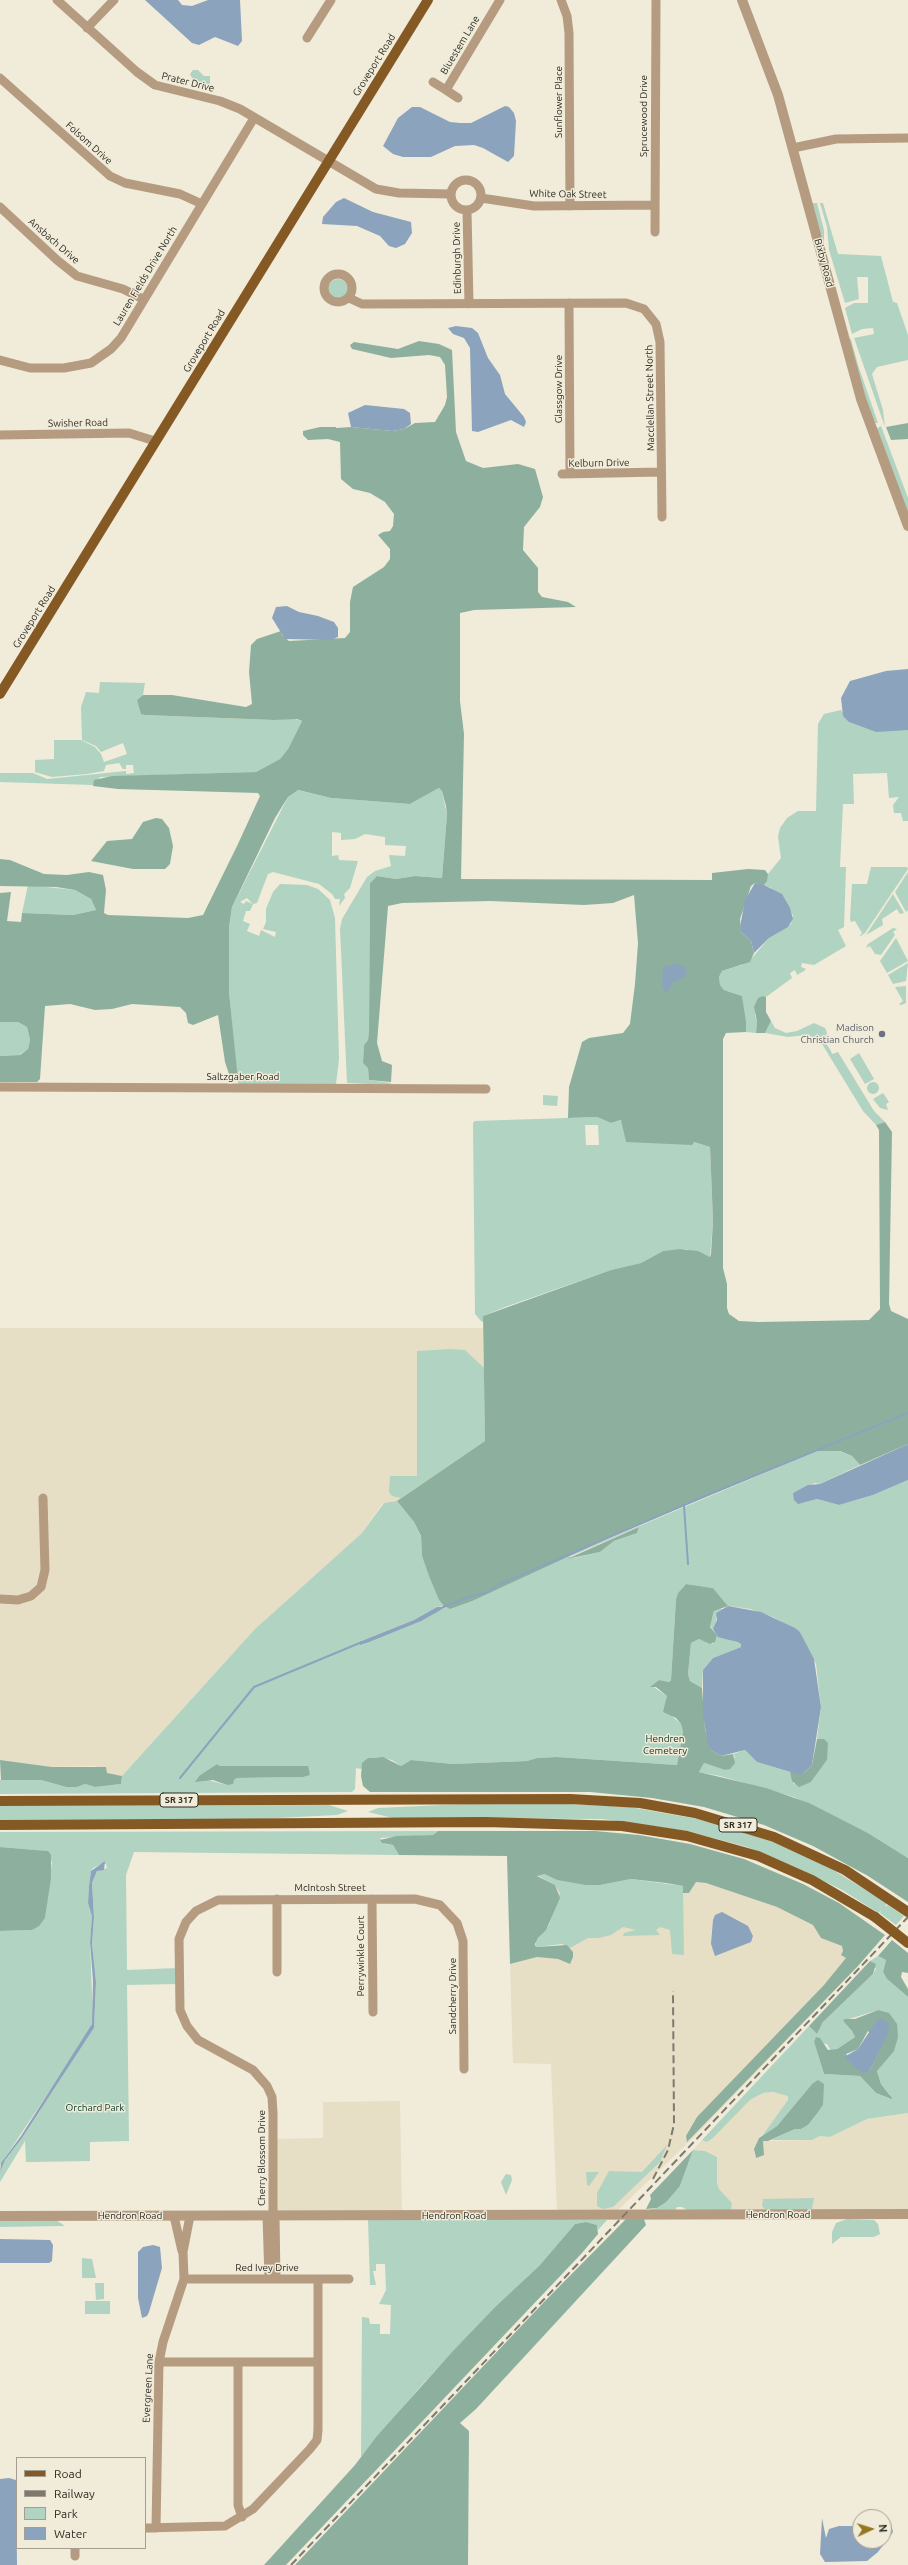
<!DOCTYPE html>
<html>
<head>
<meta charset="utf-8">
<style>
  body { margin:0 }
  #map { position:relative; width:908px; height:2565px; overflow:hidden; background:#f1ebd9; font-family:Ubuntu,sans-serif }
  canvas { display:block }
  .legend { position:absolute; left:16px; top:2457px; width:130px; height:92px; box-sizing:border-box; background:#f1ebd9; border:1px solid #a39e91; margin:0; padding:5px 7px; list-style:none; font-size:12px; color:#2d2b24 }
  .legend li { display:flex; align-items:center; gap:8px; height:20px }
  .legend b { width:20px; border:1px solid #a39e91 }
  .north { position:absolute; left:852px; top:2509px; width:40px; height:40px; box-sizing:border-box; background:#f1ebd9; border:1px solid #a39e91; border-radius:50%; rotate:86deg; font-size:11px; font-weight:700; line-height:16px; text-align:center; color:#2d2b24 }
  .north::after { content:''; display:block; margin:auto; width:14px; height:18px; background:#94781f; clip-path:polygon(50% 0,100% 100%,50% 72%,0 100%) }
</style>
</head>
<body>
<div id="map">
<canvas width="908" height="2565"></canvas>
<ul class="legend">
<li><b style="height:5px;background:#855924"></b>Road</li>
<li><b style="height:5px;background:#7d796e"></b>Railway</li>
<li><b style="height:11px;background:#b1d3c2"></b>Park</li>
<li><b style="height:11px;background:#8ba3bc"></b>Water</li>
</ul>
<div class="north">N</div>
</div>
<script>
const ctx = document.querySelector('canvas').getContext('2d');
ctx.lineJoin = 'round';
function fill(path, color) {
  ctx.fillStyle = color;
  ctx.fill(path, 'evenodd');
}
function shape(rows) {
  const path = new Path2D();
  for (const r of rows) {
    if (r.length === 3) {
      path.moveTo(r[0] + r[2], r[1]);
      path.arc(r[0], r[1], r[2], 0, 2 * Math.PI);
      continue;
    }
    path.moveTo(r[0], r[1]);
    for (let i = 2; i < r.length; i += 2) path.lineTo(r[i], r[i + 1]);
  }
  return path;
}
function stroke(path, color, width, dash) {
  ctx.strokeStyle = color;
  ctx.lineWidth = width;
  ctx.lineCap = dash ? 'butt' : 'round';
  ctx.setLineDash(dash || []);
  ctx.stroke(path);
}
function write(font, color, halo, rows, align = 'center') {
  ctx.font = font + ' Ubuntu,sans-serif';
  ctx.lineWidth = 3;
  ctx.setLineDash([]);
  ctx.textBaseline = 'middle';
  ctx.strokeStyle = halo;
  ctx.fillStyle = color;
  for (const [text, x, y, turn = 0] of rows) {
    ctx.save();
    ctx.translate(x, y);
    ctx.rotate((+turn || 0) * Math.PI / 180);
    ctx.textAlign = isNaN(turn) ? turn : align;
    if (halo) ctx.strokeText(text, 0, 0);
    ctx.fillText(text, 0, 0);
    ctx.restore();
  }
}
fill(shape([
  [0,1328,483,1328,485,1441,397,1501,382,1504,362,1533,255,1629,122,1776,109,1774,95,1766,52,1767,0,1760],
  [540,1878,689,1893,696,1882,706,1883,777,1907,813,1925,821,1938,842,1946,843,1951,842,1955,858,1966,694,2137,618,2210,557,2212,551,2064,513,2063,510,1964,537,1957,558,1959,567,1963,573,1957,570,1948,562,1944,545,1945,545,1881],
  [779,2092,788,2096,788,2100,776,2119,759,2138,754,2149,755,2157,762,2155,762,2141,812,2140,820,2136,830,2137,867,2119,908,2113,908,2210,731,2210,732,2203,719,2189,717,2183,717,2157,705,2151,693,2150,702,2140,707,2142,713,2138,750,2100,763,2093],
  [400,2101,402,2212,269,2212,273,2139,323,2138,323,2102]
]), '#e7dec6');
fill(shape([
  [193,70,198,70,204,76,210,76,210,84,203,84,192,78,190,74],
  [812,203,817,203,824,230,824,243],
  [820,203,823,203,838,254,881,256,893,302,897,303,908,335,908,360,877,367,872,374,883,410,885,427,854,338,874,334,873,328,862,329,852,334,845,308,854,303,868,303,868,277,857,277,859,299,845,303,829,250,827,227],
  [338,289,10],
  [851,339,858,365,878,423,874,423,862,387,849,340],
  [881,426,908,498,908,514,876,429],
  [100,682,145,683,143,695,137,700,145,715,274,720,291,718,302,721,288,749,280,759,256,772,100,777,93,785,0,782,0,773,33,773,47,779,126,771,126,774,134,773,133,765,126,765,126,769,123,769,119,763,106,765,104,771,87,774,52,777,35,772,35,760,54,759,54,740,81,740,95,747,101,754,104,762,127,754,123,743,101,752,96,746,82,740,81,707,86,692,99,693],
  [841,710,849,722,871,730,908,730,908,821,903,821,901,813,894,813,893,805,899,797,889,798,887,773,853,774,854,804,843,804,840,867,846,867,844,927,838,930,846,946,814,965,802,963,801,967,806,969,804,971,797,975,795,970,790,973,792,978,766,997,763,996,755,1015,757,1021,756,1033,746,1032,742,996,724,990,720,985,719,977,722,971,742,965,752,958,769,938,791,924,793,915,771,888,764,885,768,874,781,858,778,837,780,828,787,818,798,811,816,811,818,724,824,714],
  [439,788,442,791,447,815,442,878,415,876,396,879,377,876,370,883,369,1032,368,1040,364,1045,363,1063,368,1067,369,1080,391,1083,389,1085,347,1083,340,929,342,919,367,877,375,871,391,866,389,855,405,856,406,846,385,845,385,837,365,834,355,839,341,840,341,833,332,832,332,856,338,855,339,860,358,861,350,888,344,894,345,898,339,906,340,899,335,899,332,894,319,884,273,872,268,874,257,903,253,904,247,898,240,902,244,904,246,901,253,904,250,911,246,911,243,921,250,924,247,931,259,936,261,930,275,937,276,932,263,929,266,922,266,909,273,892,280,884,307,885,318,889,330,900,335,918,339,1059,336,1084,238,1084,229,992,229,927,232,907,288,797,297,790,331,798,410,804],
  [871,867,907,867,908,869,865,933,859,937,862,933,855,921,851,922,850,919,852,884,867,884],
  [908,872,908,910,906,912,895,892],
  [28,885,75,890,91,899,96,910,73,915,22,913],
  [893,894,904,913,900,914,897,909,882,919,883,925,861,938,866,935],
  [893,928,897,929,893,932,895,935,881,955,875,954,870,946,866,948,868,944],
  [896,938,908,961,887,973,880,961],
  [908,963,906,981,893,984,888,975],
  [906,986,906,1003,901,1005,899,1004,903,1001,895,987],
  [11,1021,18,1022,27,1027,30,1040,28,1049,19,1055,0,1056,0,1022],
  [771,1021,775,1028,786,1033,797,1031,814,1023,825,1028,827,1033,824,1040,831,1051,832,1054,838,1052,874,1111,885,1122,876,1125,863,1111,819,1039,807,1035,788,1037,765,1033],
  [859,1053,874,1079,865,1084,850,1059],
  [873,1088,6],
  [883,1093,889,1102,886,1104,888,1110,880,1108,873,1099],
  [543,1095,558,1096,557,1106,543,1105],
  [597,1117,611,1123,622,1120,626,1142,694,1142,710,1147,713,1221,710,1257,686,1249,663,1251,641,1263,611,1270,505,1307,483,1316,483,1322,481,1321,475,1314,473,1123,475,1121],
  [598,1125,599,1145,586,1145,585,1125],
  [450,1349,465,1350,484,1368,485,1441,401,1498,392,1496,389,1492,390,1476,417,1476,417,1351],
  [817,1451,839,1451,852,1456,860,1465,820,1484,815,1483,793,1493,805,1502,817,1499,839,1505,873,1495,908,1480,908,1858,868,1833,794,1797,720,1776,699,1772,704,1763,725,1770,735,1757,733,1754,745,1750,757,1762,790,1772,794,1784,811,1782,827,1760,820,1739,817,1739,821,1707,816,1664,800,1632,773,1617,750,1609,728,1606,713,1588,686,1584,678,1593,676,1599,671,1680,668,1682,659,1680,652,1686,667,1696,665,1710,681,1724,683,1732,677,1765,557,1757,537,1758,527,1761,453,1764,411,1760,401,1766,392,1760,378,1757,368,1758,361,1769,356,1768,355,1789,352,1792,0,1794,0,1780,41,1780,66,1787,77,1787,85,1784,95,1787,121,1784,122,1776,255,1629,362,1533,384,1503,397,1501,414,1522,421,1537,422,1556,439,1600,444,1606,437,1607,414,1620,359,1642,360,1644],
  [639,1527,637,1533,614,1541,600,1552,574,1558,569,1557],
  [217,1764,220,1766,308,1766,307,1775,303,1777,237,1778,227,1785,208,1780,200,1775],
  [715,1609,724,1609,717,1612,715,1632,710,1626],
  [717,1635,741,1644,741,1647,713,1658,703,1670,702,1688,690,1681,688,1674,691,1643,699,1639,713,1644],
  [465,1804,567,1804,630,1807,698,1819,773,1842,830,1868,887,1903,885,1907,888,1905,904,1916,896,1925,880,1913,881,1911,878,1913,844,1891,804,1871,747,1847,687,1831,602,1819,393,1818,368,1812,378,1808],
  [329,1805,348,1811,337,1815,257,1819,0,1820,0,1806],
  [438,1831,433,1835,380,1838,385,1844,393,1845,399,1855,134,1852,126,1875,127,1970,178,1968,178,1984,127,1985,129,2141,90,2142,90,2161,31,2162,26,2162,25,2141,0,2182,0,2172,5,2160,22,2138,94,2028,96,1982,92,1944,94,1918,92,1883,97,1871,107,1868,106,1864,101,1864,93,1868,91,1871,89,1886,88,1903,92,1916,90,1942,93,2020,89,2032,0,2165,0,1931,32,1930,45,1918,52,1862,47,1851,0,1847,0,1832],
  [544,1874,557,1880,585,1885,600,1885,631,1879,683,1886,684,1955,672,1954,670,1930,660,1927,656,1930,660,1935,623,1936,624,1933,636,1930,623,1927,611,1935,599,1938,588,1938,570,1948,562,1944,536,1947,536,1941,549,1925,560,1893,555,1885,537,1875],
  [878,1956,886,1960,883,1972,887,1979,908,1997,908,2113,867,2119,830,2137,820,2136,812,2140,771,2140,795,2129,801,2129,808,2125,819,2111,823,2105,823,2100,812,2084,777,2126,762,2136,788,2100,788,2096,773,2092,763,2093,750,2100,713,2138,707,2142,702,2140,809,2026,817,2034,823,2022,873,1974,876,1969,870,1961],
  [878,2010,881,2065,877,2071,881,2084,890,2095,890,2099,876,2093,860,2076,824,2074,814,2042,827,2044,831,2051,837,2049,855,2037,852,2031,843,2021],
  [667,2145,660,2162,613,2207,603,2209,597,2206,597,2193,609,2171,642,2172],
  [693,2150,705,2151,717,2157,717,2183,719,2189,732,2203,731,2210,687,2210,682,2207,677,2207,675,2210,644,2211,657,2208,680,2186],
  [586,2172,599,2172,589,2186,587,2185],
  [506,2174,511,2175,512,2180,506,2195,501,2182],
  [814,2198,812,2209,767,2211,762,2206,763,2199],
  [368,2219,565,2219,607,2220,598,2230,597,2225,586,2222,575,2224,539,2266,496,2306,421,2386,361,2457,362,2317,369,2318,370,2324,380,2324,380,2334,390,2334,391,2305,379,2304,386,2290,385,2264,376,2264,376,2271,373,2271,376,2285,370,2285],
  [847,2219,874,2220,878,2224,880,2234,874,2237,841,2237,832,2244,832,2232,836,2223],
  [0,2220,56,2220,65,2226,0,2227],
  [82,2258,92,2259,96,2278,82,2278],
  [95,2283,104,2283,104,2299,96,2300],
  [85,2301,110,2301,110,2314,85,2314]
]), '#b1d3c2');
fill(shape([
  [419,341,439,344,452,350,456,432,466,461,483,468,518,464,535,469,543,497,540,507,524,527,523,550,538,568,538,592,542,597,568,602,576,607,474,610,460,613,460,701,464,734,461,879,712,880,712,873,748,869,765,870,768,874,767,881,764,885,755,883,751,886,740,919,741,932,751,941,754,953,750,962,722,971,719,977,720,985,724,990,742,996,746,1022,746,1032,726,1033,723,1039,723,1268,727,1284,727,1308,729,1314,739,1321,759,1322,869,1320,880,1309,879,1130,876,1125,885,1122,892,1132,889,1304,891,1311,908,1319,908,1444,860,1465,852,1456,840,1451,817,1451,617,1534,472,1601,450,1609,444,1606,439,1600,429,1576,422,1556,421,1536,414,1522,397,1501,485,1441,483,1316,611,1270,641,1263,663,1251,680,1249,698,1251,710,1257,711,1254,713,1221,710,1147,694,1142,692,1145,626,1142,621,1120,611,1123,597,1117,568,1118,569,1087,582,1042,589,1038,623,1033,630,1024,635,984,638,943,634,895,613,903,584,905,491,901,402,903,388,906,377,1043,382,1061,392,1065,391,1082,369,1080,368,1068,363,1063,364,1045,368,1040,369,1032,370,883,377,876,396,879,415,876,442,878,447,815,446,806,442,791,439,788,410,804,331,798,298,790,288,797,275,818,232,907,229,927,229,992,238,1079,229,1074,225,1062,218,1015,193,1025,188,1023,186,1013,180,1007,132,1004,112,1009,95,1010,70,1004,45,1006,40,1079,37,1082,0,1082,0,1056,20,1055,28,1049,30,1040,27,1027,18,1022,0,1022,0,893,11,892,7,921,21,922,22,913,73,915,96,910,91,899,75,890,56,887,0,886,0,859,10,860,44,874,67,875,89,872,103,875,106,890,104,913,108,915,188,918,203,915,237,846,260,796,258,793,118,789,93,786,94,780,112,776,256,772,280,759,288,749,302,721,297,719,274,720,145,715,141,714,137,700,143,695,172,695,246,707,252,704,249,672,251,645,257,639,281,631,282,635,289,641,345,638,350,632,350,602,353,587,384,567,390,559,390,549,378,535,383,532,390,531,393,526,394,514,385,502,370,493,353,489,341,479,340,442,328,439,308,440,303,435,303,431,320,427,336,427,336,428,351,427,392,431,404,429,415,423,435,422,445,405,447,397,445,365,440,357,429,355,391,358,352,349,350,345,354,342,398,349],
  [908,423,908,439,891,440,886,427],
  [156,818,162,819,169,828,173,846,170,864,165,869,133,869,91,861,107,841,132,839,143,822],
  [763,996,766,997,766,1012,771,1021,765,1033,756,1033,757,1021,754,1007,758,998],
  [639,1527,637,1533,614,1541,600,1552,567,1559],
  [686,1584,713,1588,728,1606,714,1611,710,1627,717,1635,715,1642,710,1644,699,1639,691,1643,688,1674,690,1681,702,1688,705,1729,711,1750,721,1756,733,1754,735,1763,730,1769,725,1770,704,1763,699,1772,766,1788,809,1803,868,1833,908,1858,908,1902,868,1876,813,1846,764,1825,704,1807,652,1798,590,1792,370,1792,363,1786,361,1776,362,1763,368,1758,383,1757,401,1766,411,1760,453,1764,527,1761,537,1758,557,1757,677,1765,683,1732,681,1724,676,1718,663,1712,667,1696,656,1687,650,1687,659,1680,669,1682,671,1680,676,1599,678,1593],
  [817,1739,824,1739,828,1743,827,1760,811,1782,799,1787,792,1781,790,1772,804,1773,812,1765],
  [0,1760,52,1767,106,1767,107,1773,122,1776,121,1784,95,1787,85,1784,77,1787,66,1787,41,1780,1,1780],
  [217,1764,220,1766,308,1766,310,1775,303,1777,237,1778,234,1780,233,1784,227,1785,213,1780,195,1782,200,1775],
  [438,1831,595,1831,639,1835,690,1844,744,1859,803,1884,839,1903,885,1935,858,1966,687,2142,686,2136,697,2117,824,1985,846,1958,841,1955,843,1951,842,1946,821,1938,813,1925,777,1907,706,1883,696,1882,689,1893,683,1893,683,1886,666,1883,631,1879,600,1885,585,1885,557,1880,544,1874,537,1876,555,1885,560,1898,546,1930,538,1938,535,1944,536,1947,567,1945,573,1952,573,1957,570,1964,558,1959,537,1957,510,1964,507,1856,399,1855,393,1845,382,1843,380,1840,397,1836,433,1835],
  [0,1847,48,1851,51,1855,51,1878,45,1918,39,1926,32,1930,0,1931],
  [892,1940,908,1953,908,1973,902,1972,901,1977,908,1989,908,1997,887,1979,883,1972,886,1960,878,1956],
  [870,1961,876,1964,873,1974,823,2022,817,2034,809,2026],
  [878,2010,889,2013,897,2024,898,2037,894,2051,877,2071,881,2084,892,2098,891,2099,876,2093,860,2076,824,2074,814,2042,816,2037,820,2038,828,2050,837,2049,855,2037,852,2031,843,2021,845,2019,855,2019],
  [868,2031,882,2045,870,2070,860,2072,846,2054,858,2049],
  [818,2080,824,2084,823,2105,819,2111,808,2125,801,2129,795,2129,768,2141,763,2141,764,2155,756,2158,754,2149,759,2138,777,2126,812,2084],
  [693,2150,680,2186,666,2202,657,2208,646,2209,651,2199,650,2195],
  [626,2219,644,2219,646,2225,476,2409,460,2423,469,2431,468,2565,295,2565,545,2301],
  [586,2222,597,2225,598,2234,582,2253,286,2565,264,2565,355,2465,377,2436,453,2351,496,2306,539,2266,575,2224]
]), '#8db09e');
fill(shape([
  [145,0,178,0,182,5,192,6,208,0,240,0,242,41,238,46,215,37,199,45,192,43],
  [505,106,509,107,514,113,516,121,514,156,508,162,483,148,474,145,455,146,431,157,403,157,393,154,383,146,398,118,412,107,420,107,450,122,460,123,471,123],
  [344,198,373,212,411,222,412,233,405,244,396,248,389,246,380,236,357,226,322,224,323,217,336,202],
  [456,326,472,328,478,333,488,358,500,375,505,394,524,417,526,422,524,427,511,420,478,432,472,431,470,348,464,338,453,334,448,328],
  [365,405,404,409,410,413,411,424,404,429,392,431,351,427,348,413],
  [287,606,299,612,318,616,334,622,338,628,338,637,331,640,285,639,272,618,276,607],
  [908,669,908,730,876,732,849,722,843,716,841,698,850,681,886,671],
  [755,883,762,884,782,894,790,908,793,919,788,927,769,938,754,953,751,941,741,932,740,927,745,900],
  [675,964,684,966,687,972,683,978,673,982,667,993,665,992,662,984,663,967],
  [908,1444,908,1480,873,1495,839,1505,817,1499,798,1504,794,1500,793,1493,808,1485,820,1484],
  [728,1606,761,1612,795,1628,800,1632,814,1659,821,1707,812,1765,804,1773,797,1774,757,1762,745,1750,721,1756,711,1750,708,1744,703,1716,703,1670,713,1658,741,1647,741,1644,737,1642,718,1637,713,1629,717,1620,716,1613],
  [437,1607,446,1607,421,1621,369,1642,360,1645,359,1642,414,1620],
  [105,1861,104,1870,97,1871,92,1883,94,1918,92,1944,96,1982,94,2028,22,2138,5,2160,0,2172,1,2163,21,2136,92,2024,93,1981,90,1942,92,1916,88,1903,89,1886,91,1871],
  [722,1912,748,1926,753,1936,751,1942,715,1956,711,1944,713,1920,715,1915],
  [880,2019,889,2023,888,2034,870,2070,865,2073,860,2072,844,2057,858,2049,877,2020],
  [0,2239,50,2240,53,2245,52,2261,49,2263,0,2263],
  [153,2245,160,2247,162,2268,149,2312,147,2316,142,2318,138,2298,138,2252,143,2247],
  [9,2478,16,2480,17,2565,0,2565,0,2479],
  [822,2518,826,2538,829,2529,839,2526,860,2526,860,2541,884,2541,884,2527,892,2528,893,2532,878,2552,867,2561,825,2562,820,2554]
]), '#8ba3bc');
stroke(shape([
  [684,1506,688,1564],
  [443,1607,472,1596,486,1593,498,1585,712,1493,908,1413],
  [180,1778,254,1687,362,1642]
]), '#8ba3bc', 2);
stroke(shape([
  [57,0,137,72,155,85,220,101,240,109,376,189,399,193,451,194],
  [561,0,567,16,569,33,570,206],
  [87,28,114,0],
  [307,38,331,0],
  [0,78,110,176,125,183,180,194,202,204],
  [433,82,446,90],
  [458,98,446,90,500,0],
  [793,148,836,139,908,138],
  [466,195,15],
  [481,198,534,206,655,205],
  [0,207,57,260,77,276,123,289,143,299],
  [467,210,469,304],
  [655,232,656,0],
  [338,288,14],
  [349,298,362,304,626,303,644,309,656,324,660,342,662,517],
  [569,303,570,474],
  [0,360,30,368,64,368,91,363,111,349,121,338,254,118],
  [0,435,129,433,155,441],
  [562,474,661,472],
  [0,1087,486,1089],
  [0,1599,18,1600,31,1596,41,1587,45,1570,43,1498],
  [277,1899,277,1972],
  [372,1899,373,2012],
  [174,2216,182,2251],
  [267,2216,269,2279],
  [273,2216,273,2113,272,2097,267,2086,253,2070,198,2040,187,2026,180,2010,179,1939,186,1922,196,1911,218,1900,415,1899,440,1905,457,1923,463,1941,464,2069],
  [275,2216,276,2279],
  [184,2279,349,2279],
  [159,2362,318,2362],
  [238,2362,238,2505,242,2517],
  [145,2528,225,2526,253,2509,310,2449,317,2440,318,2430,318,2279],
  [156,2528,159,2362,163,2342,184,2279,183,2252,190,2216],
  [75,2548,75,2556]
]), '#b59c81', 9);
stroke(shape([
  [742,0,778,95,861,399,908,526],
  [0,2216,908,2214]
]), '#b59c81', 10);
stroke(shape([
  [0,694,428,0],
  [0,1801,570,1799,640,1803,695,1813,774,1837,845,1870,908,1912],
  [0,1825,485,1822,622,1826,687,1836,758,1856,812,1880,875,1917]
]), '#855924', 10);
stroke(shape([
  [653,2179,668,2150,674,2124,673,1991],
  [291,2565,908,1917]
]), '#7d796e', 2, [8, 4]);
stroke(shape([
  [875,1917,908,1943]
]), '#855924', 10);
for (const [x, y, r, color] of [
  [882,1034,4,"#6b7280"]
]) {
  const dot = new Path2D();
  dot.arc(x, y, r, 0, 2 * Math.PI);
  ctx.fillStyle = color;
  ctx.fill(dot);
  stroke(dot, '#f1ebd9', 1.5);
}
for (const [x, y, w] of [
  [179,1800,38],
  [738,1825,38]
]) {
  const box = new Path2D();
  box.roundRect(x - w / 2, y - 7, w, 14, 3);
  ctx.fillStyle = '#f1ebd9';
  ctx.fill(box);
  stroke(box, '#2d2b24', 1);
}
write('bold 9px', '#2d2b24', null, [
  ["SR 317",179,1800],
  ["SR 317",738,1825]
]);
write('10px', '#2d2b24', '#f1ebd9', [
  ["Bluestem Lane",460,45,-59],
  ["Groveport Road",374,65,-58],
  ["Prater Drive",188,82,14],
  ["Sunflower Place",559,102,-90],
  ["Sprucewood Drive",644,116,-90],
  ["Folsom Drive",89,143,42],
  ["White Oak Street",568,194,1],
  ["Ansbach Drive",54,241,41],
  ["Edinburgh Drive",457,258,-91],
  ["Bixby Road",824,263,75],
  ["Lauren Fields Drive North",145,276,-59],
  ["Groveport Road",204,341,-59],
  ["Glassgow Drive",559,389,-90],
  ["Macclellan Street North",650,398,-91],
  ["Swisher Road",78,423,-1],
  ["Kelburn Drive",599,463,-1],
  ["Groveport Road",34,617,-58],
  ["Saltzgaber Road",243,1077],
  ["McIntosh Street",330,1888],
  ["Perrywinkle Court",361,1956,-90],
  ["Sandcherry Drive",453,1996,-90],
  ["Cherry Blossom Drive",262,2158,-90],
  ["Hendron Road",778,2215],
  ["Hendron Road",130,2216],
  ["Hendron Road",454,2216],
  ["Red Ivey Drive",267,2268],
  ["Evergreen Lane",148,2388,-87]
]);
write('10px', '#5b616d', '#f1ebd9', [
  ["Madison",874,1028],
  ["Christian Church",874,1040]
], 'right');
write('10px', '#053724', '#f1ebd9', [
  ["Hendren",665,1739],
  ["Cemetery",665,1751],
  ["Orchard Park",95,2108]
]);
</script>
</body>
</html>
